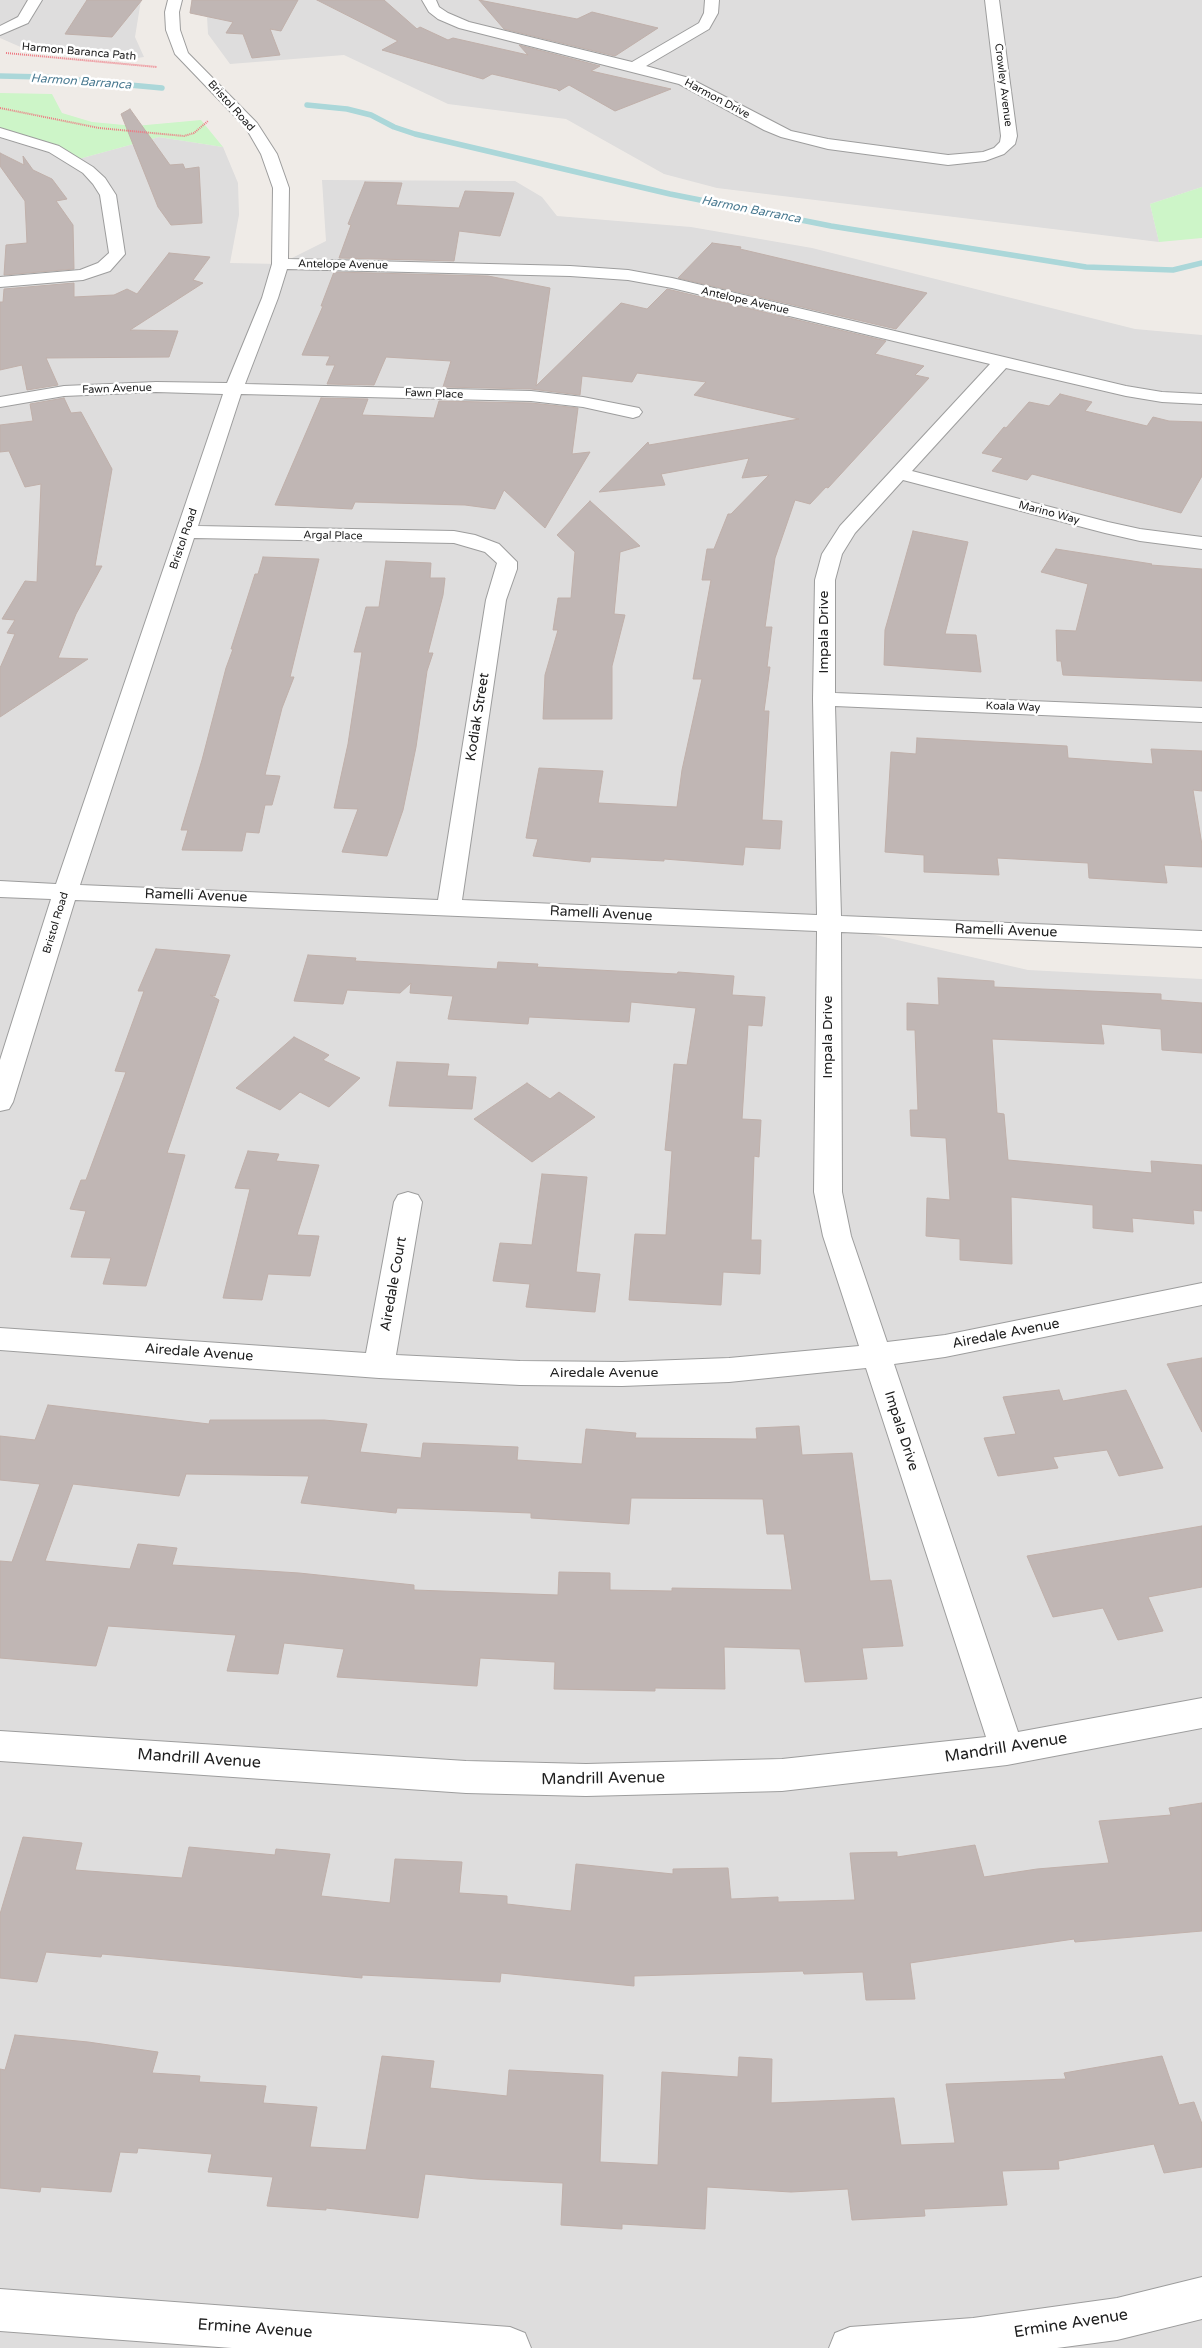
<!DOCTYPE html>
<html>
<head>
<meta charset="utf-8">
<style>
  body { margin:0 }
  canvas { display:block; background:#efebe7 }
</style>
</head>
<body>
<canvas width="1202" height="2348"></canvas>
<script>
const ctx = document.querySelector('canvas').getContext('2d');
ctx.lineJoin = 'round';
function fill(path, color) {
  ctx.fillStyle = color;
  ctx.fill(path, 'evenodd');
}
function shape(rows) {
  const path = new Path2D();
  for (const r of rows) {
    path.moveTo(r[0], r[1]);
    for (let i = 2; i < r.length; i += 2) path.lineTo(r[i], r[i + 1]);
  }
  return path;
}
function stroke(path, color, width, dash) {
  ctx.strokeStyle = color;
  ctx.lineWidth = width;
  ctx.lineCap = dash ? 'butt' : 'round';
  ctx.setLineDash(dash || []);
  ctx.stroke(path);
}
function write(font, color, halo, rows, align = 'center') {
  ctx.font = font + ' "Varela Round",sans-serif';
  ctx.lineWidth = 5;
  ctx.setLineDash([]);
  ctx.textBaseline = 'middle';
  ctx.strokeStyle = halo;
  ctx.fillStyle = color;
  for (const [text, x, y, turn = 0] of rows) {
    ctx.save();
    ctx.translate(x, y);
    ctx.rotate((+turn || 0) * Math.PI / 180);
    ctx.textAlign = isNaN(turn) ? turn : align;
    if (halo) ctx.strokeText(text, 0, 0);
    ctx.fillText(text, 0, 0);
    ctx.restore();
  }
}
fill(shape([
  [0,0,141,0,135,37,144,57,131,59,32,52,0,38],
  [210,0,1202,0,1202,187,1150,204,1159,242,717,188,664,174,566,119,448,104,344,55,230,64,208,34,207,16],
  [0,132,75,160,159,137,223,147,238,183,239,215,230,263,280,264,326,241,322,180,515,181,542,197,557,216,691,227,812,248,1135,329,1202,335,1202,940,832,925,1028,970,1202,979,1202,2348,0,2348]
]), '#dedddd');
fill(shape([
  [0,93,52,94,62,113,92,122,135,126,201,120,223,147,159,137,75,160,0,132],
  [1202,187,1202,238,1159,242,1150,204]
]), '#cdf5c8');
stroke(shape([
  [0,76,44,77,162,88],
  [307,105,347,109,371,115,394,127,415,134,670,194,831,226,1086,267,1173,270,1202,263]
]), '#abd7d9', 5.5);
const building = shape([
  [87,0,142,0,112,37,65,34,87,0],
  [192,0,298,0,281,31,270,29,280,55,252,58,243,34,226,33,233,22,190,13,192,0],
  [317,0,384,0,417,29,420,27,448,40,453,38,528,55,519,45,600,66,591,71,671,89,615,111,569,85,559,91,557,89,492,74,483,79,382,50,398,41,317,0],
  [479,0,577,19,592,12,658,28,615,56,504,29,479,0],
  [130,109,170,165,183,164,185,169,199,167,202,223,171,225,158,207,121,114,130,109],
  [0,153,24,165,23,156,33,170,52,179,67,199,56,201,73,225,74,269,4,275,6,245,27,243,25,201,0,166,0,153],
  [365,182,402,183,396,205,459,208,465,191,514,193,500,236,459,231,454,261,339,258,351,225,348,224,365,182],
  [712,243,741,247,740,249,927,293,896,329,678,278,712,243],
  [169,253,210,257,193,280,203,283,130,330,178,331,169,357,46,358,58,385,27,390,22,365,0,370,0,302,3,302,4,289,74,283,74,297,114,295,127,289,137,294,169,253],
  [334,272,488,276,550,288,536,386,621,303,647,309,667,289,886,341,875,354,924,366,915,375,929,378,828,488,826,487,810,504,795,500,775,558,765,627,772,627,767,667,770,667,764,711,769,711,762,820,782,821,780,849,745,847,743,865,664,859,664,861,591,857,590,862,533,856,538,839,526,838,539,768,603,771,598,803,677,807,682,770,702,679,693,679,711,580,702,580,707,549,714,549,728,514,731,514,769,475,742,478,749,458,661,474,665,485,599,492,648,442,649,445,799,419,694,395,706,382,637,373,632,382,582,376,580,395,531,389,443,387,451,361,386,357,374,385,327,384,335,365,326,365,330,356,302,355,323,306,321,306,334,272],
  [1060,394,1092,402,1085,411,1147,426,1153,417,1169,421,1202,422,1202,476,1181,513,1032,474,1027,480,992,471,1003,458,982,453,1004,427,1006,428,1029,402,1049,406,1060,394],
  [64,398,71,413,81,412,112,469,95,566,102,566,76,614,58,658,88,659,0,717,0,668,15,634,7,633,15,620,2,619,25,581,37,582,41,484,25,487,9,451,0,452,0,425,33,421,30,404,64,398],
  [321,398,368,399,362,415,434,418,439,401,531,403,578,408,572,454,590,452,545,528,504,490,495,509,465,505,355,502,352,509,275,505,321,398],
  [590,501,640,546,620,552,614,614,625,615,612,666,612,719,543,719,545,675,558,630,553,630,558,598,571,598,575,552,557,535,590,501],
  [913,531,968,542,945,634,976,635,981,672,884,665,885,630,913,531],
  [1056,549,1152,564,1151,565,1202,569,1202,681,1063,675,1061,661,1057,661,1056,630,1076,631,1088,584,1041,572,1056,549],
  [263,557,319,559,290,677,294,677,282,708,265,775,280,776,272,805,265,805,259,833,246,832,242,851,182,850,188,830,181,830,202,760,226,668,233,649,231,649,255,574,258,574,263,557],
  [386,561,431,563,430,578,445,578,443,595,428,653,433,653,427,671,416,747,403,810,387,856,342,852,358,809,334,808,348,744,362,652,354,652,366,607,379,607,386,561],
  [917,738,1067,746,1068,758,1153,764,1151,749,1202,751,1202,791,1193,790,1202,845,1202,867,1164,865,1167,883,1089,878,1088,863,997,858,999,875,924,872,924,855,885,852,891,752,916,754,917,738],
  [156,949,230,955,215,996,210,995,219,1000,167,1153,185,1155,146,1286,103,1284,111,1258,71,1257,86,1211,70,1209,81,1180,86,1180,126,1072,115,1071,144,991,138,991,156,949],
  [308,955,356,958,355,961,497,969,498,962,538,964,537,967,677,974,678,972,734,976,732,995,765,997,762,1026,748,1025,742,1119,761,1120,759,1157,754,1156,751,1240,761,1240,760,1274,723,1272,721,1305,629,1300,635,1234,666,1235,672,1151,665,1150,674,1064,687,1065,696,1008,631,1002,629,1022,529,1017,528,1024,448,1019,453,996,410,993,411,983,400,993,347,990,343,1004,294,1001,308,955],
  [938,978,994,981,994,987,1161,994,1161,1000,1202,1003,1202,1053,1162,1050,1161,1029,1101,1024,1104,1044,992,1039,997,1113,1004,1114,1008,1160,1152,1173,1151,1161,1202,1165,1202,1211,1193,1210,1194,1224,1132,1218,1133,1232,1093,1228,1093,1205,1011,1197,1012,1264,960,1260,960,1239,926,1236,927,1198,950,1200,946,1138,911,1136,910,1110,918,1110,915,1030,907,1030,907,1003,939,1005,938,978],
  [294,1037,329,1055,323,1060,360,1078,329,1107,300,1092,280,1110,236,1088,294,1037],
  [397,1062,449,1064,447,1076,476,1077,472,1109,389,1106,397,1062],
  [527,1083,550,1099,559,1092,595,1117,532,1162,474,1119,527,1083],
  [248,1151,279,1154,276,1161,319,1165,297,1235,319,1236,310,1276,268,1274,262,1300,223,1298,250,1189,235,1188,248,1151],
  [542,1174,587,1177,576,1272,600,1274,595,1312,526,1307,530,1284,493,1281,500,1243,532,1245,542,1174],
  [1202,1358,1202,1432,1167,1364,1202,1358],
  [1059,1390,1063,1401,1126,1390,1163,1468,1119,1476,1107,1450,1053,1457,1058,1468,998,1476,984,1438,1016,1434,1003,1397,1059,1390],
  [48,1405,209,1424,210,1420,324,1420,367,1424,360,1452,421,1458,423,1443,518,1447,517,1460,582,1464,586,1429,636,1433,635,1438,757,1439,756,1428,799,1426,802,1455,852,1453,870,1581,891,1580,903,1646,862,1648,867,1679,805,1682,800,1649,724,1647,725,1689,655,1688,655,1691,554,1689,555,1662,480,1658,477,1686,337,1677,344,1649,284,1643,278,1674,227,1671,236,1635,108,1626,96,1666,0,1658,0,1561,12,1562,40,1484,0,1480,0,1436,35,1440,48,1405],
  [186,1474,309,1476,301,1503,396,1513,397,1508,531,1513,531,1518,629,1524,631,1498,763,1499,767,1534,784,1534,792,1590,672,1588,672,1591,610,1590,610,1573,559,1572,558,1595,414,1590,414,1585,299,1573,172,1565,177,1548,138,1544,130,1569,45,1561,73,1484,179,1496,186,1474],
  [1202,1526,1202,1587,1148,1597,1163,1631,1118,1640,1103,1608,1053,1617,1027,1556,1202,1526],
  [1202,1803,1202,1931,1075,1942,1074,1939,910,1963,915,1999,866,2000,863,1972,804,1974,803,1971,634,1976,634,1986,501,1973,500,1982,362,1975,362,1978,102,1954,101,1957,46,1952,37,1982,0,1978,0,1914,23,1837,82,1843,75,1870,182,1878,189,1847,275,1855,276,1849,330,1854,321,1896,390,1903,395,1859,462,1862,459,1893,507,1896,507,1904,571,1911,576,1864,673,1874,673,1869,728,1868,731,1899,778,1897,778,1902,855,1900,850,1853,897,1852,897,1857,975,1845,984,1877,1037,1869,1109,1863,1099,1821,1171,1815,1169,1808,1202,1803],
  [15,2035,88,2042,158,2052,152,2073,200,2076,199,2082,266,2086,263,2103,317,2107,310,2147,366,2150,382,2056,434,2061,430,2088,507,2096,509,2070,603,2075,600,2162,658,2165,662,2072,738,2077,739,2057,772,2059,771,2103,894,2098,901,2145,955,2143,946,2084,1066,2079,1064,2073,1162,2056,1179,2105,1194,2102,1202,2124,1202,2167,1164,2173,1154,2144,1058,2161,1059,2169,1002,2171,1007,2205,924,2209,925,2216,852,2220,848,2189,791,2192,707,2187,705,2229,622,2224,622,2229,561,2225,563,2183,477,2179,425,2174,418,2218,326,2208,326,2210,267,2206,273,2177,208,2172,212,2154,138,2148,137,2153,120,2152,111,2192,41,2187,40,2192,0,2188,0,2069,5,2070,15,2035]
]);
fill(building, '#c0b6b4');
stroke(building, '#c0b0aa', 1);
const minor = shape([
  [28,0,42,0,28,23,0,35,0,26,18,17,28,0],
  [168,0,182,0,179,12,180,30,188,53,257,123,277,154,289,188,288,259,570,266,628,270,672,278,1126,386,1162,392,1202,394,1202,404,1162,402,1126,396,1006,368,912,471,1108,522,1140,529,1202,537,1202,549,1140,541,1105,533,903,480,855,533,842,554,835,580,835,693,1202,708,1202,722,835,706,841,916,1202,931,1202,947,841,932,842,1192,851,1236,887,1342,945,1335,1202,1283,1202,1305,945,1357,894,1364,1018,1732,1202,1698,1202,1728,1007,1765,782,1791,586,1796,466,1793,0,1761,0,1731,466,1761,586,1764,782,1759,986,1737,866,1368,729,1382,622,1386,520,1385,379,1378,0,1350,0,1328,366,1353,394,1202,398,1195,408,1192,418,1195,422,1202,396,1355,520,1361,622,1362,729,1358,859,1346,823,1236,814,1192,817,931,75,900,13,1102,9,1109,0,1111,0,1060,51,899,0,897,0,881,56,884,223,394,156,392,64,396,0,407,0,397,64,386,156,382,227,383,262,298,272,264,273,188,261,154,246,128,175,54,166,30,165,12,168,0],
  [287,269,570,276,628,280,672,288,990,364,840,526,822,554,815,580,813,699,817,915,462,900,506,600,517,569,517,562,499,544,475,535,454,531,198,526,241,394,531,401,583,407,633,418,639,416,642,412,639,408,583,397,531,391,245,384,278,298,287,269],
  [194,538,454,543,485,552,497,563,486,600,438,900,80,885,194,538],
  [422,0,436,0,439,7,448,13,469,22,632,62,699,23,704,13,705,0,719,0,718,13,709,29,646,66,689,78,791,131,828,139,948,155,983,152,994,148,1000,142,1001,136,985,0,999,0,1017,136,1015,144,1004,154,985,161,948,165,828,149,781,137,764,130,679,84,459,28,438,19,429,12,422,0],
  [0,128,59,146,93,167,105,178,116,195,125,254,110,271,83,280,0,287,0,277,80,270,98,263,109,253,100,195,93,184,83,173,49,152,0,137,0,128],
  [1202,2277,1202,2319,1117,2340,1057,2348,829,2348,835,2333,850,2327,973,2318,1117,2298,1202,2277],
  [0,2289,510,2327,525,2333,531,2348,232,2348,0,2331,0,2289]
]);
stroke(minor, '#9d9d9d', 2);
stroke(shape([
  [6,53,157,67],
  [0,108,99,128,184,136,194,133,208,121]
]), '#ee7983', 2, [1, 1]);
fill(minor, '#fff');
write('11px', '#202020', '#fff', [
  ["Harmon Baranca Path",79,52,5],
  ["Crowley Avenue",1003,85,83],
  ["Harmon Drive",717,99,28],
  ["Bristol Road",231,106,48],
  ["Antelope Avenue",343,265,1],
  ["Antelope Avenue",745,301,13],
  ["Fawn Avenue",117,389,-2],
  ["Fawn Place",434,394,2],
  ["Marino Way",1049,513,15],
  ["Argal Place",333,536,1],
  ["Bristol Road",184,539,-71],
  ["Koala Way",1013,707,2],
  ["Bristol Road",56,923,-73]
]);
write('italic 12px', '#4a7a91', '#fff', [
  ["Harmon Barranca",81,82,4],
  ["Harmon Barranca",751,210,11]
]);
write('14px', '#202020', '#fff', [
  ["Impala Drive",824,632,-90],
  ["Kodiak Street",478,717,-81],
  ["Ramelli Avenue",196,896,2],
  ["Ramelli Avenue",601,914,3],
  ["Ramelli Avenue",1006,931,2],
  ["Impala Drive",828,1037,-90],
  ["Airedale Court",394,1284,-80],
  ["Airedale Avenue",1006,1334,-11],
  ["Airedale Avenue",199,1353,4],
  ["Airedale Avenue",604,1373],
  ["Impala Drive",901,1431,72]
]);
write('16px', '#202020', '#fff', [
  ["Mandrill Avenue",1006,1748,-9],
  ["Mandrill Avenue",199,1759,4],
  ["Mandrill Avenue",603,1779,-1],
  ["Ermine Avenue",1071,2324,-9],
  ["Ermine Avenue",255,2329,4]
]);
</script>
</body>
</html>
